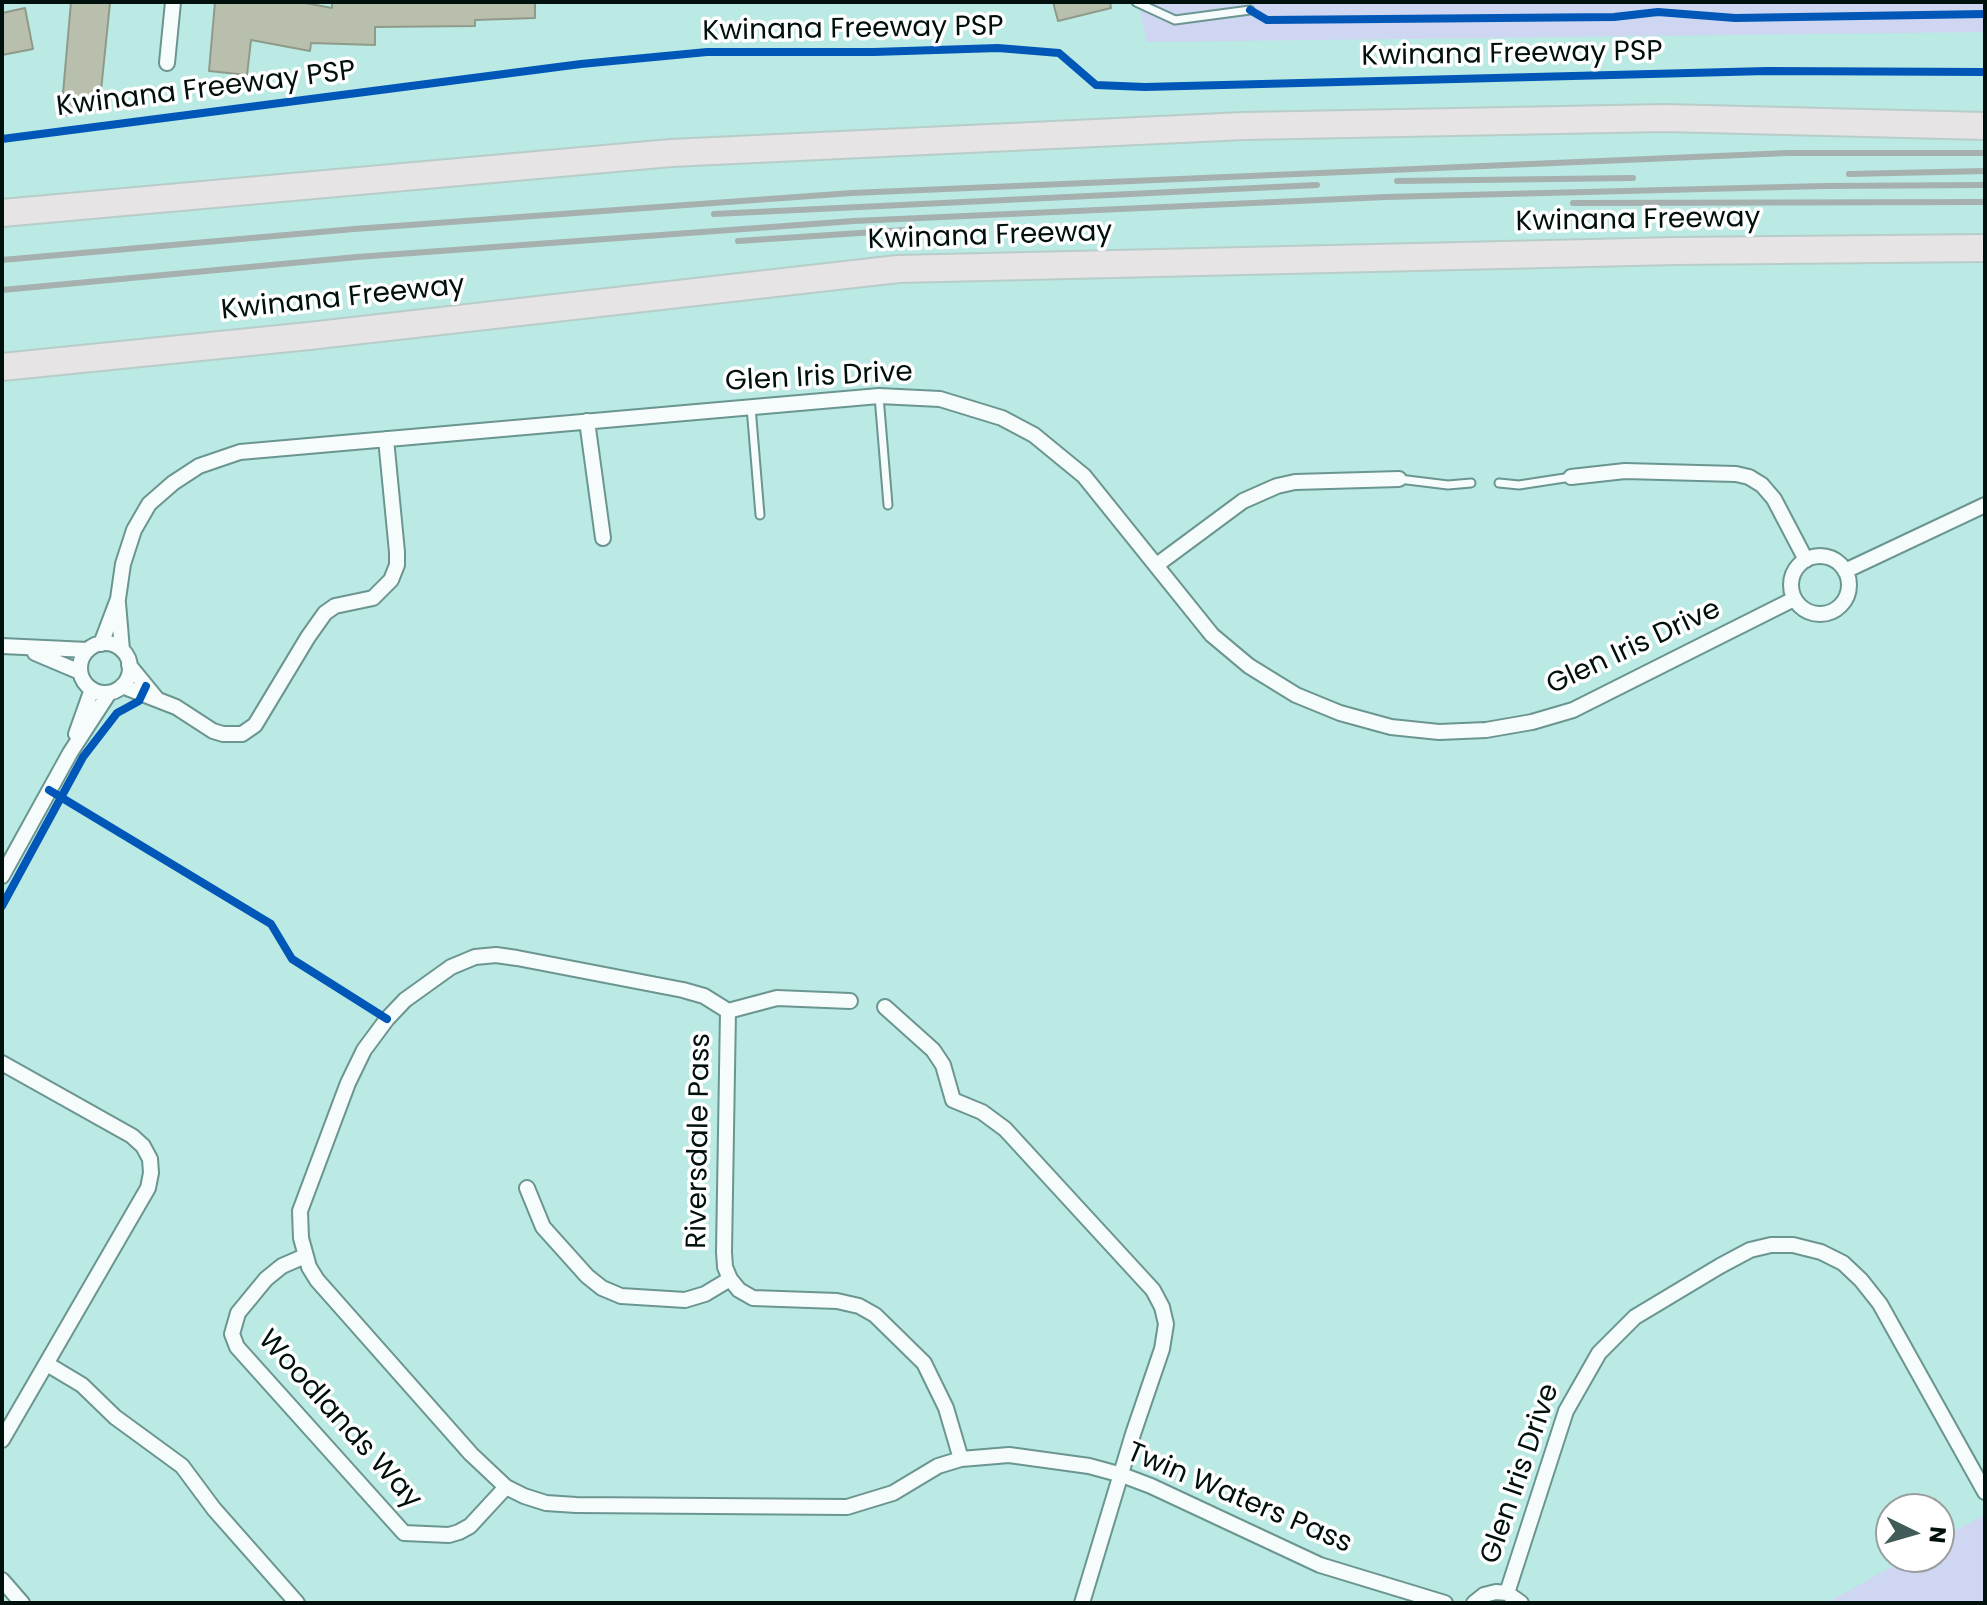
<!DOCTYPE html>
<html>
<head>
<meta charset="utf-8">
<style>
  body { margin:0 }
  #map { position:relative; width:1987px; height:1605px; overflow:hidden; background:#baeae3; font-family:Poppins,sans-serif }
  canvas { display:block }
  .frame { position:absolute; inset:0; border:4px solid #00100d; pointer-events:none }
  .north { position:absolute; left:1875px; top:1493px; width:80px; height:80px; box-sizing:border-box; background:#fff; border:2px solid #999f9e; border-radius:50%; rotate:95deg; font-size:22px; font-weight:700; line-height:32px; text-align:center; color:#00100d }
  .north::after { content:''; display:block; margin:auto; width:28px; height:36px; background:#415c58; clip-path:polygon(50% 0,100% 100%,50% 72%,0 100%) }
</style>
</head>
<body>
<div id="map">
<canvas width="1987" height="1605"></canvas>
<div class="frame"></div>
<div class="north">N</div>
</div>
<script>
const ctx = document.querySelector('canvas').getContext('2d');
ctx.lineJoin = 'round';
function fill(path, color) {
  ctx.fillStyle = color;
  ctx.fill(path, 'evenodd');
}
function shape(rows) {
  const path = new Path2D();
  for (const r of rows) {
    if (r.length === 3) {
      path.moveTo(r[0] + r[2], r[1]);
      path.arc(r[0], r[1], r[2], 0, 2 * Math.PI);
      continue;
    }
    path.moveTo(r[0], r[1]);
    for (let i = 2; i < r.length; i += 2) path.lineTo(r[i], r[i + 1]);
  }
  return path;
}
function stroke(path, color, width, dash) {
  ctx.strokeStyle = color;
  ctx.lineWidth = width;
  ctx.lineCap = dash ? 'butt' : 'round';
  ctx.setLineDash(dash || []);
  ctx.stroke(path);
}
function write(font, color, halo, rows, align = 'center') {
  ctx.font = font + ' Poppins,sans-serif';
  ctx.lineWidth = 7;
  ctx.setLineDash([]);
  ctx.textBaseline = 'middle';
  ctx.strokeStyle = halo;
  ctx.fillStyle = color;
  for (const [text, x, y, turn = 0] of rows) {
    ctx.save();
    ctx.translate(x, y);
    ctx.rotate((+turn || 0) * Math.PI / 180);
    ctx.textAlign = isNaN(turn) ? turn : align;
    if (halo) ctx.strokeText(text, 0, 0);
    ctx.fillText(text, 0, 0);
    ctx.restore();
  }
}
fill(shape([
  [1138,2,1985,2,1985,32,1147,42],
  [1984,1515,1985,1603,1834,1603,1832,1600,1909,1557,1939,1557,1939,1540]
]), '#ced6f1');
const building = shape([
  [71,2,110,3,99,110,61,116,71,2],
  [215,2,300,2,332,8,332,2,535,2,535,18,475,20,475,26,375,27,375,45,311,43,310,51,251,40,247,75,209,71,215,2],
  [1053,2,1110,2,1111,8,1058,21,1053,2],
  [25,8,33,49,2,55,2,13,25,8]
]);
fill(building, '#b8bfac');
stroke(building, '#909a8a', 2);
const lane = shape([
  [1136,2,1175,20,1250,10],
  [879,396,888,505],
  [751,407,760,515],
  [1399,479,1448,485,1471,483],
  [1499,483,1519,485,1571,477]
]);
const street = shape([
  [167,63,173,2],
  [587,421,603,538],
  [1571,477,1625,471,1736,474,1749,477,1762,485,1774,499,1806,560],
  [1820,585,29],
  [1158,564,1243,501,1277,486,1295,482,1399,479],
  [1845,571,1985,505],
  [118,603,122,650],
  [105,668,25],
  [101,644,118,599,123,564,134,530,149,504,173,483,199,466,240,452,879,396,940,399,1002,418,1034,435,1084,476,1212,635,1249,666,1296,695,1340,713,1391,727,1439,732,1486,730,1532,722,1573,710,1794,599],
  [2,646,88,650],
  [35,653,80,672],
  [129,665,156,698],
  [122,686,176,707,213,731,223,734,242,734,255,725,308,637,325,613,335,606,373,598,391,580,397,565,397,552,386,439],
  [76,734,92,689],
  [2,876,70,753,109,693],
  [885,1007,933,1050,943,1065,953,1100,982,1112,1005,1129,1153,1290,1162,1307,1166,1324,1162,1349,1133,1434,1082,1603],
  [728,1011,704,996,683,990,517,958,496,955,475,957,451,967,405,1000,387,1019,364,1050,348,1083,300,1211,301,1238,309,1267,317,1280,471,1454,506,1487,524,1496,546,1503,576,1505,847,1507,893,1493,938,1466,961,1459,1009,1455,1089,1466,1122,1475,1151,1486,1320,1565,1445,1603],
  [728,1011,724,1252,725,1267,730,1279,739,1290,753,1298,837,1301,859,1306,875,1315,924,1363,946,1408,961,1459],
  [728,1011,777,998,850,1001],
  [2,1063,132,1136,143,1146,150,1159,151,1173,148,1188,2,1440],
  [527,1188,543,1227,587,1276,602,1288,621,1296,685,1300,705,1294,730,1279],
  [305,1256,282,1266,266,1279,238,1313,232,1334,237,1347,404,1533,449,1535,459,1532,470,1526,506,1487],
  [47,1364,82,1385,115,1417,182,1466,214,1509,297,1603],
  [2,1580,22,1603],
  [1507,1593,1566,1411,1599,1353,1635,1317,1720,1266,1750,1250,1771,1245,1793,1245,1821,1252,1843,1263,1861,1280,1880,1304,1985,1492],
  [1474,1603,1484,1595,1496,1592,1507,1593,1521,1603]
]);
const highway = shape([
  [2,213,671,153,1244,126,1665,118,1985,126],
  [2,367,309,336,898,269,1676,251,1985,248]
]);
stroke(lane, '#6b9590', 11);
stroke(street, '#6b9590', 18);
stroke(highway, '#b8cdc9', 30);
stroke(lane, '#f5fcfb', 7);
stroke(street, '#f5fcfb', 14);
stroke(highway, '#e6e4e5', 26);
stroke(shape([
  [1849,174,1985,171],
  [1397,181,1633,178],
  [1573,203,1985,202],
  [714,214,1317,185],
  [738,241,906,230],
  [2,260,354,229,852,193,1788,153,1985,153],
  [2,290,357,257,854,221,1386,197,1824,186,1985,185]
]), '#a6b0af', 6);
stroke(shape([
  [1250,10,1267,20,1614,17,1658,12,1735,18,1985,14],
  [2,139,581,64,707,52,874,52,998,48,1059,53,1096,85,1145,87,1767,71,1985,72],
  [49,790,271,924,292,959,387,1019],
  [2,906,83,757,117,713,139,701,146,686]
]), '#0057b8', 8);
write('28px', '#00100d', '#fff', [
  ["Kwinana Freeway PSP",853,30,-1],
  ["Kwinana Freeway PSP",1512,55,-1],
  ["Kwinana Freeway PSP",206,90,-7],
  ["Kwinana Freeway",1638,221,-1],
  ["Kwinana Freeway",990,237,-2],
  ["Kwinana Freeway",343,299,-6],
  ["Glen Iris Drive",819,378,-3],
  ["Glen Iris Drive",1634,648,-25],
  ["Riversdale Pass",700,1141,-89],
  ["Woodlands Way",339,1420,48],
  ["Glen Iris Drive",1521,1474,-71],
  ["Twin Waters Pass",1239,1499,23]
]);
</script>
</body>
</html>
